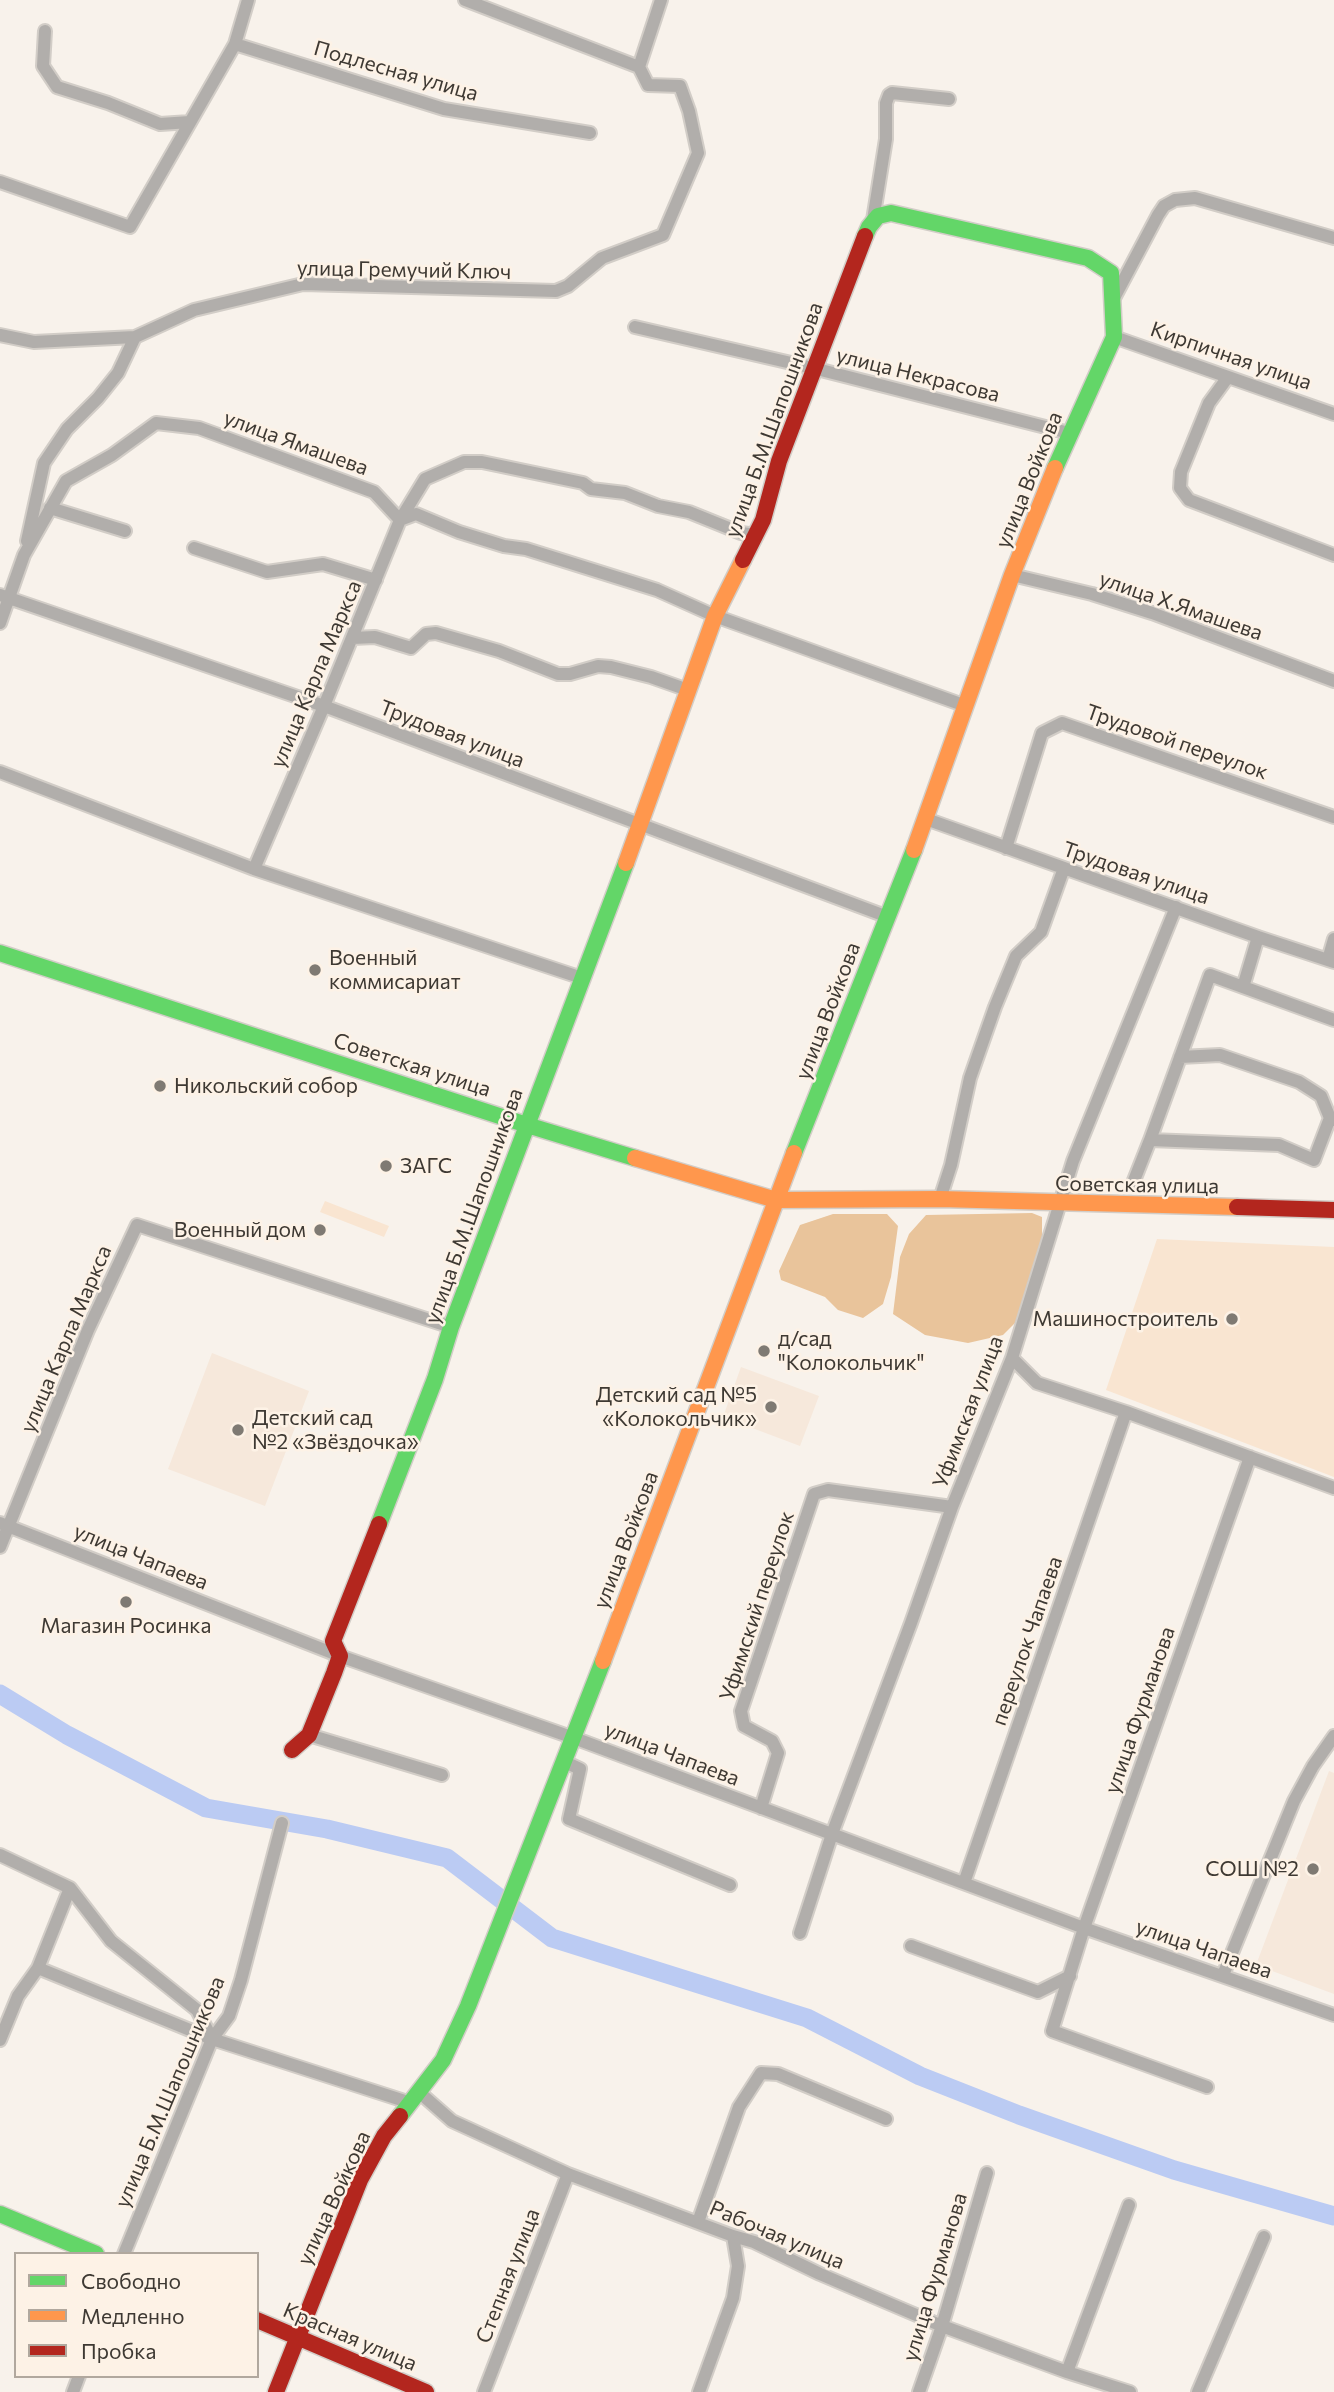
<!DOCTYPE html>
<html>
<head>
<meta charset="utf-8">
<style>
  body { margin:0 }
  #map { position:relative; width:1334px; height:2392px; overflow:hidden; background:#f8f2eb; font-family:Commissioner,sans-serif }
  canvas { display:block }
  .legend { position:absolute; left:14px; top:2252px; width:245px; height:126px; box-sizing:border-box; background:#fdf2e6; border:2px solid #b1a89e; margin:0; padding:9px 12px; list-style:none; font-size:21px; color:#3e3933 }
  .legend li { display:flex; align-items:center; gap:14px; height:35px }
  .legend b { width:35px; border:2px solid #b1a89e }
</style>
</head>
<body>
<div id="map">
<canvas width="1334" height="2392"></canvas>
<ul class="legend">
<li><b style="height:9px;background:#63d668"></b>Свободно</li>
<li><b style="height:9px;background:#ff974d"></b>Медленно</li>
<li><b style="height:9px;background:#b3261e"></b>Пробка</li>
</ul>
</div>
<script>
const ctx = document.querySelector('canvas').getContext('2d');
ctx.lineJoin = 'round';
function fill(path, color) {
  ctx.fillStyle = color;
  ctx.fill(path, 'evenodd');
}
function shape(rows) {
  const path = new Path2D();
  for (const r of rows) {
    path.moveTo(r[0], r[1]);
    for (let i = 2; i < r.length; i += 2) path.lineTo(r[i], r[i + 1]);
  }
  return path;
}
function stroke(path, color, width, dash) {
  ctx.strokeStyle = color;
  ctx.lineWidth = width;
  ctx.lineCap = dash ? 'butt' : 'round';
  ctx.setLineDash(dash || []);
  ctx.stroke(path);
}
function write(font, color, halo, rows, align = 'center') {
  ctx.font = font + ' Commissioner,sans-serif';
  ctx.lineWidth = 5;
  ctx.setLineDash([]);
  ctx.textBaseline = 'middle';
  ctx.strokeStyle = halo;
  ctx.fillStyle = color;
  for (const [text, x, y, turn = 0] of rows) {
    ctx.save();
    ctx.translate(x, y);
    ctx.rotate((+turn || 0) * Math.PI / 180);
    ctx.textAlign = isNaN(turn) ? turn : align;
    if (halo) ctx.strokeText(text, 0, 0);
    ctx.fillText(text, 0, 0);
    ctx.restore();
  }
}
fill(shape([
  [212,1353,309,1391,265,1506,168,1469],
  [741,1367,819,1396,800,1446,723,1417],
  [1329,1771,1334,1773,1334,1994,1256,1965]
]), '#f6e8db');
fill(shape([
  [325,1201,389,1226,384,1237,320,1212],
  [1157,1239,1334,1247,1334,1477,1106,1390]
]), '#f9e5d1');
fill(shape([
  [1032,1213,1042,1217,1042,1241,1034,1274,1020,1318,1003,1335,968,1343,925,1335,893,1314,900,1257,909,1234,926,1215],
  [833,1214,887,1214,898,1226,891,1277,883,1304,863,1318,838,1310,825,1297,781,1280,779,1271,800,1225]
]), '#e9c49b');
stroke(shape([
  [0,1694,67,1735,206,1808,327,1829,447,1858,552,1938,807,2018,920,2076,1019,2115,1174,2170,1334,2216]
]), '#bbcbf3', 19);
const street = shape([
  [465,0,639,67],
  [45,31,43,66,57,87,108,103,160,124,190,122],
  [235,44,444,109,590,133],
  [639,67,661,0],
  [0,182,130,227,235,44,248,0],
  [873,220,886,139,886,103,889,95,892,93,949,99],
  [1113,300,1158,215,1164,206,1175,200,1195,198,1334,238],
  [635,327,813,368,1069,433],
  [0,335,34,342,135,337],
  [1114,337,1334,414],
  [1228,377,1209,403,1181,472,1180,488,1189,500,1334,555],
  [50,508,125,531],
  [27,541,44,463,67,429,98,398,118,373,135,337,194,310,303,284,556,291,568,286,602,258,663,235,698,153,689,111,680,86,648,85,639,67],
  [194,548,267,572,323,564,376,580],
  [1012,575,1092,594,1152,613,1334,681],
  [0,595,324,706,888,917],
  [0,623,24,555,66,481,112,455,156,423,199,428,374,492,400,520,416,514,459,532,504,546,526,549,657,590,715,616,966,706],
  [352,638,375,637,411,648,426,634,436,633,499,651,558,674,570,674,598,666,611,667,651,677,688,690],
  [0,772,254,869,582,978],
  [926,819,1258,937,1334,962],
  [1006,848,1042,733,1062,723,1334,817],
  [254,869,324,706,400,520,425,479,464,462,482,462,583,483,591,489,625,493,658,506,689,512,741,533,757,535],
  [1258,937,1243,987,1210,975,1150,1140,1279,1145,1314,1160,1330,1118,1334,1120],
  [1328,960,1334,939],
  [1243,987,1334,1020],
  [1180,1057,1220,1055,1299,1082,1321,1096,1330,1118],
  [1133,1183,1150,1140],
  [940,1199,951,1165,970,1078,995,1007,1016,956,1041,932,1064,868],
  [1012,1358,1037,1383,1126,1412,1334,1488],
  [0,1523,340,1656,574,1738,1084,1928,1334,2015],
  [0,1547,88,1330,137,1225,451,1327],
  [309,1735,442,1775],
  [565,1762,580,1769,569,1819,730,1885],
  [761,1808,778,1753,772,1741,744,1726,741,1711,814,1494,828,1490,952,1507],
  [0,1855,70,1888,111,1941,197,2010,212,2039,411,2103],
  [964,1883,1126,1412],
  [800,1933,832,1834,911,1623,952,1507,1012,1358,1073,1161,1176,907],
  [911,1946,1038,1992,1070,1976],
  [38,1968,212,2039],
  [1223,1975,1294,1801,1313,1766,1334,1736],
  [0,2040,18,1996,38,1968,70,1888],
  [1207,2087,1052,2031,1084,1928,1250,1457],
  [419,2092,452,2121,568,2174,733,2236,754,2242,820,2274,942,2326,1067,2372,1130,2392],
  [698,2222,739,2107,761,2073,778,2074,886,2119],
  [124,2254,212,2039,229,2016,241,1980,282,1823],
  [1067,2372,1129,2205],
  [73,2392,79,2376],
  [484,2392,568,2174],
  [699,2392,733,2298,738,2266,733,2236],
  [919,2392,942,2326,987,2173],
  [1198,2392,1264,2237]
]);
const fast = shape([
  [865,236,869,227,878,216,891,213,1088,258,1111,273,1114,337,1055,468],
  [0,953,527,1125,635,1158],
  [794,1153,914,850],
  [379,1524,435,1379,451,1327,626,863],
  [400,2116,443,2060,468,2006,603,1661],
  [0,2214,96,2254]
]);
const slow = shape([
  [914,850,1012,575,1055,468],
  [626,863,715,616,743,560],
  [635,1158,776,1200,940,1199,1237,1207],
  [603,1661,794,1153]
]);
const jam = shape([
  [743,560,763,520,779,461,865,236],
  [1237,1207,1334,1210],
  [292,1750,309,1735,334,1673,340,1656,333,1641,379,1524],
  [257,2320,426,2392],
  [276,2392,360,2180,384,2136,400,2116]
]);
stroke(street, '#d2cdc7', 16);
stroke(fast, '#d2cdc7', 19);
stroke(slow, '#d2cdc7', 19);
stroke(jam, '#d2cdc7', 19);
stroke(street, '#b1aeab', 12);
stroke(fast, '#63d668', 16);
stroke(slow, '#ff974d', 16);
stroke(jam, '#b3261e', 16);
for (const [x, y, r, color] of [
  [315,970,7,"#7f7a73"],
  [160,1086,7,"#7f7a73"],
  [386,1166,7,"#7f7a73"],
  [320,1230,7,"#7f7a73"],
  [1232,1319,7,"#7f7a73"],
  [764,1351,7,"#7f7a73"],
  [771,1407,7,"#7f7a73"],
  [238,1430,7,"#7f7a73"],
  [126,1602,7,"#7f7a73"],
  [1313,1869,7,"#7f7a73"]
]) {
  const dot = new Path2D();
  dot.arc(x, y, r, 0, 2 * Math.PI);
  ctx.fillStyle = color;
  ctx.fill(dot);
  stroke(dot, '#fdf2e6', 2.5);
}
write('21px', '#3e3933', '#fdf2e6', [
  ["Подлесная улица",396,71,16],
  ["улица Гремучий Ключ",404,270,1],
  ["Кирпичная улица",1231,356,19],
  ["улица Некрасова",918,375,14],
  ["улица Б.М.Шапошникова",774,420,-70],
  ["улица Ямашева",296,443,20],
  ["улица Войкова",1029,480,-68],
  ["улица Х.Ямашева",1181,606,19],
  ["улица Карла Маркса",316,674,-67],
  ["Трудовая улица",452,734,21],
  ["Трудовой переулок",1177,742,19],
  ["Трудовая улица",1136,873,19],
  ["улица Войкова",828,1011,-69],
  ["Советская улица",412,1065,18],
  ["Советская улица",1137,1185,1],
  ["улица Б.М.Шапошникова",474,1206,-70],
  ["улица Карла Маркса",66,1339,-67],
  ["Уфимская улица",968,1412,-69],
  ["улица Войкова",626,1540,-69],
  ["улица Чапаева",141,1557,22],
  ["Уфимский переулок",757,1606,-72],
  ["переулок Чапаева",1027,1641,-71],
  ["улица Фурманова",1140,1710,-71],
  ["улица Чапаева",672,1754,21],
  ["улица Чапаева",1204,1949,19],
  ["улица Б.М.Шапошникова",170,2092,-67],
  ["улица Войкова",334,2198,-65],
  ["Рабочая улица",777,2235,23],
  ["Степная улица",508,2276,-69],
  ["улица Фурманова",935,2277,-73],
  ["Красная улица",350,2337,23]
]);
write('21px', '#3e3933', '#fdf2e6', [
  ["Военный",329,958],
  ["коммисариат",329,982],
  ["Никольский собор",174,1086],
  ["ЗАГС",400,1166],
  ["Военный дом",306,1230,"right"],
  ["Машиностроитель",1218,1319,"right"],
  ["д/сад",778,1339],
  ["\"Колокольчик\"",778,1363],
  ["Детский сад №5",757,1395,"right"],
  ["«Колокольчик»",757,1419,"right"],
  ["Детский сад",252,1418],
  ["№2 «Звёздочка»",252,1442],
  ["Магазин Росинка",126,1626,"center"],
  ["СОШ №2",1299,1869,"right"]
], 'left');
</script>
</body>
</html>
